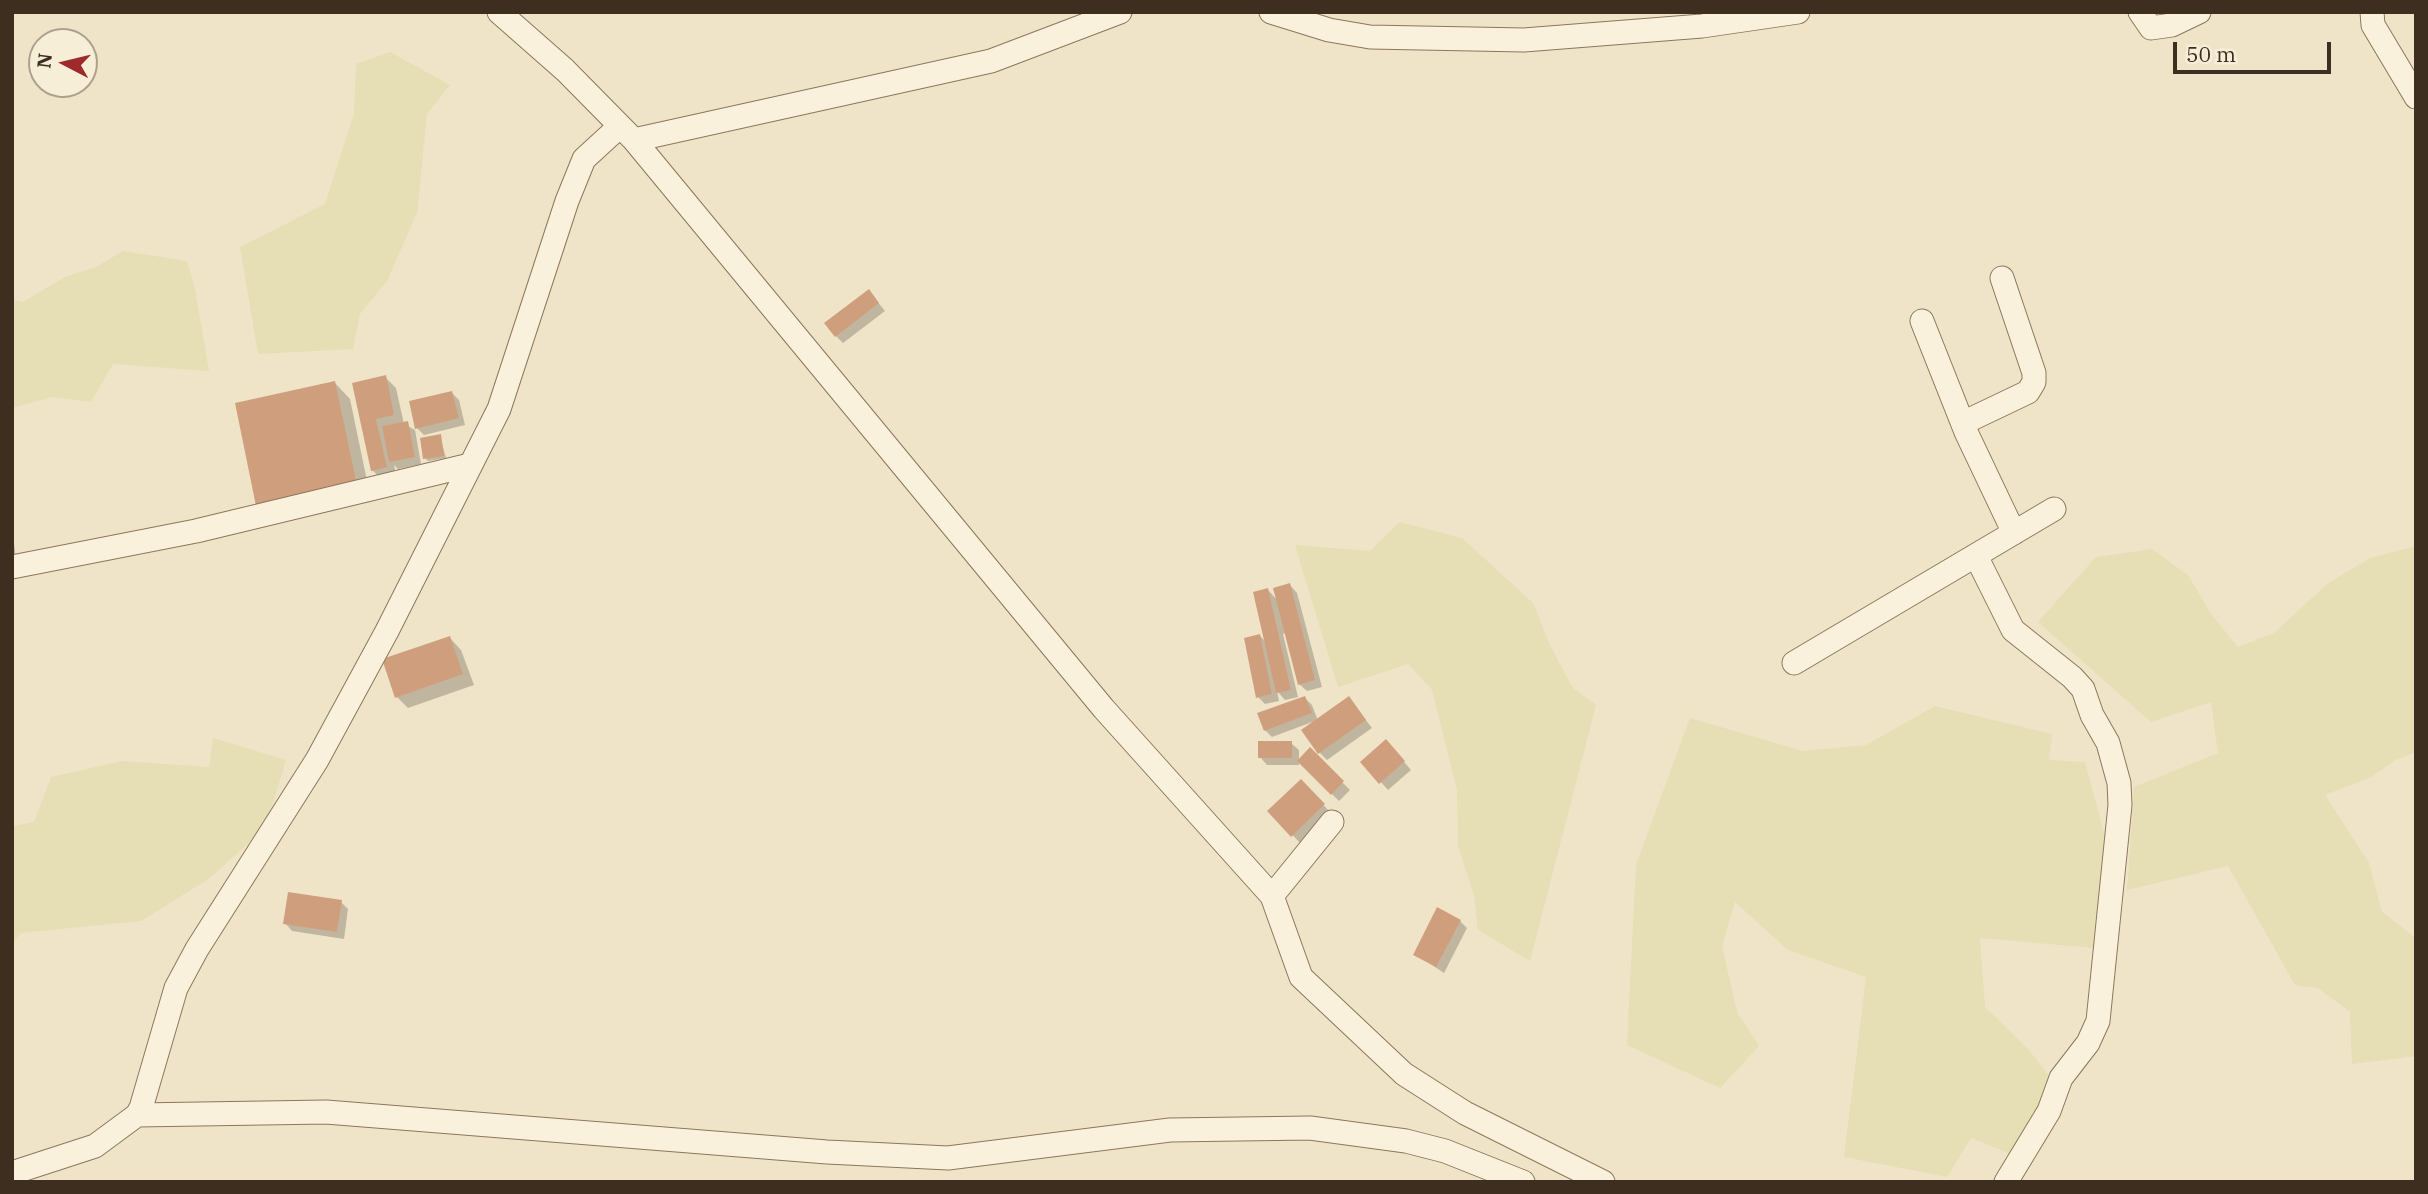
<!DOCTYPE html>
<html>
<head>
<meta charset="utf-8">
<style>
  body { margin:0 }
  #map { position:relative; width:2428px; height:1194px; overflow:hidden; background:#f0e4c8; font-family:"IBM Plex Serif",serif }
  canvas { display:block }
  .frame { position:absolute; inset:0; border:14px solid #3d2e20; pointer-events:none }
  .north { position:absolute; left:28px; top:28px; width:70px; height:70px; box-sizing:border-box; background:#f7eed8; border:2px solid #ada18e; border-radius:50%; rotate:277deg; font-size:19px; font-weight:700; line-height:28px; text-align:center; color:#3d2e20 }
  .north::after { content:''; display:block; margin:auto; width:24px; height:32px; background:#9e2a2b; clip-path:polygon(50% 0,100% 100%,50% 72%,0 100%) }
  .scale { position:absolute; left:2173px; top:42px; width:158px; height:32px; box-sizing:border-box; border:4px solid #3d2e20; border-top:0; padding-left:9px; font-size:21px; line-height:24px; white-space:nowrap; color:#3d2e20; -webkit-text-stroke:5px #f7eed8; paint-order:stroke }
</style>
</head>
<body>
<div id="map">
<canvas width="2428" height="1194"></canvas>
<div class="frame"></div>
<div class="north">N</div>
<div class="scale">50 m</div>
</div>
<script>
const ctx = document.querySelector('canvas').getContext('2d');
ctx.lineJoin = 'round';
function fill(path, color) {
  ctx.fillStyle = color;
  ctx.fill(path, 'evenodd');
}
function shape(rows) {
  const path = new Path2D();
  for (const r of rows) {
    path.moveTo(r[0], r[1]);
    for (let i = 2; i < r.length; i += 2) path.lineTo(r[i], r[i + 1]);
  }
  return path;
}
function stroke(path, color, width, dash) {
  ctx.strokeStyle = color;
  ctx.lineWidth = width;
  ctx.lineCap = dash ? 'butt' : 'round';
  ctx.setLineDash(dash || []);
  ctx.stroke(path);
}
fill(shape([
  [390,52,450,85,427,114,417,213,387,281,360,314,353,349,258,354,240,247,325,204,354,114,356,64],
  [123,251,187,261,195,289,209,371,113,364,91,402,52,397,12,408,12,300,23,302,65,277,96,267],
  [1400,522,1462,538,1533,603,1550,645,1572,687,1596,705,1530,961,1478,930,1474,895,1458,846,1457,790,1432,690,1408,664,1338,687,1295,545,1370,551],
  [2416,546,2416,752,2396,760,2371,777,2325,795,2369,863,2382,912,2416,938,2416,1056,2352,1064,2350,1012,2318,988,2295,985,2228,866,2127,890,2134,787,2218,753,2211,702,2151,722,2038,622,2096,557,2152,549,2188,575,2211,614,2238,647,2274,633,2327,584,2370,558],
  [1935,706,2052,734,2049,760,2085,762,2114,870,2106,949,1980,938,1985,1007,2029,1050,2058,1087,2018,1157,1971,1138,1947,1177,1844,1157,1866,977,1788,950,1735,902,1722,946,1737,1012,1759,1046,1720,1088,1627,1045,1636,865,1690,718,1803,751,1866,745],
  [213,738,286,760,266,827,210,878,141,921,21,933,12,943,12,826,34,822,51,777,122,761,209,767]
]), '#e6deb5');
fill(shape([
  [869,291,885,311,843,343,836,336],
  [385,377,396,388,404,424,415,430,421,464,398,469,394,465,397,479,384,481,372,470,354,384],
  [335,383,350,399,371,500,273,521],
  [452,393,459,400,465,425,424,435,417,428],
  [440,436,446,458,428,461,425,458],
  [12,527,16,559,12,560],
  [1290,585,1297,593,1322,687,1307,691,1299,684,1286,633,1283,634,1298,697,1285,700,1277,691,1279,701,1265,704,1258,697,1260,636,1267,643,1268,590,1278,601],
  [450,638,461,650,474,685,408,708,397,697],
  [1305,698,1312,705,1318,721,1349,698,1372,728,1327,760,1320,753,1315,721,1272,737,1265,730],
  [1291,743,1299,750,1299,765,1267,765,1260,757],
  [1393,749,1411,770,1388,790,1363,762],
  [1310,750,1350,790,1339,801,1299,761],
  [1301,781,1331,813,1300,843,1270,811],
  [341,902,348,909,344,939,292,931,285,923],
  [1460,921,1467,928,1444,973,1415,954]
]), '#0003');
fill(shape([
  [869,289,879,303,835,337,824,323],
  [386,375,394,415,376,419,387,467,371,471,352,383],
  [335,381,357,485,256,506,235,403],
  [452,391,459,418,415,429,409,401],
  [408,421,415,457,389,462,382,426],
  [441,434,444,456,423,459,420,438],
  [1290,583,1315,680,1298,685,1273,588],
  [1268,588,1291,690,1276,693,1253,592],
  [1260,634,1272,694,1256,698,1244,638],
  [450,636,463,674,395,698,382,659],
  [1305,696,1312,713,1264,731,1257,713],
  [1349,696,1366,720,1318,754,1301,730],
  [1386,739,1405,761,1379,784,1360,762],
  [1258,741,1292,741,1292,758,1258,758],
  [1310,747,1344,781,1331,795,1297,761],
  [1301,779,1325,804,1291,837,1267,811],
  [288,892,342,900,337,932,283,924],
  [1437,907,1461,920,1436,967,1413,955]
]), '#cf9f7d');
const minor = shape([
  [499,12,565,70,634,140,1104,709,1272,896,1301,977,1404,1074,1465,1113,1603,1182],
  [1271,12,1329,30,1370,37,1524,40,1702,26,1798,12],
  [2140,12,2151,28,2172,25,2199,12],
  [2372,12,2373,25,2416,97],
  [634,140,991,61,1120,12],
  [1922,321,1966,432,2014,533],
  [1963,423,2028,392,2034,382,2034,373,2002,278],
  [1976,556,2013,630,2072,677,2083,689,2092,715,2108,743,2119,783,2120,805,2098,1021,2088,1043,2061,1078,2049,1111,2006,1182],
  [12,567,196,531,470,465],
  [1794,663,2054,509],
  [1272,896,1332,822],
  [137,1115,326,1112,827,1152,948,1158,1170,1130,1310,1128,1406,1141,1445,1151,1523,1182],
  [12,1173,95,1146,137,1115,141,1108,176,988,197,949,317,760,387,631,499,409,567,201,584,159,620,126]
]);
stroke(minor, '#8d765c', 25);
stroke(minor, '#faf1dc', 23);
</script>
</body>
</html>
